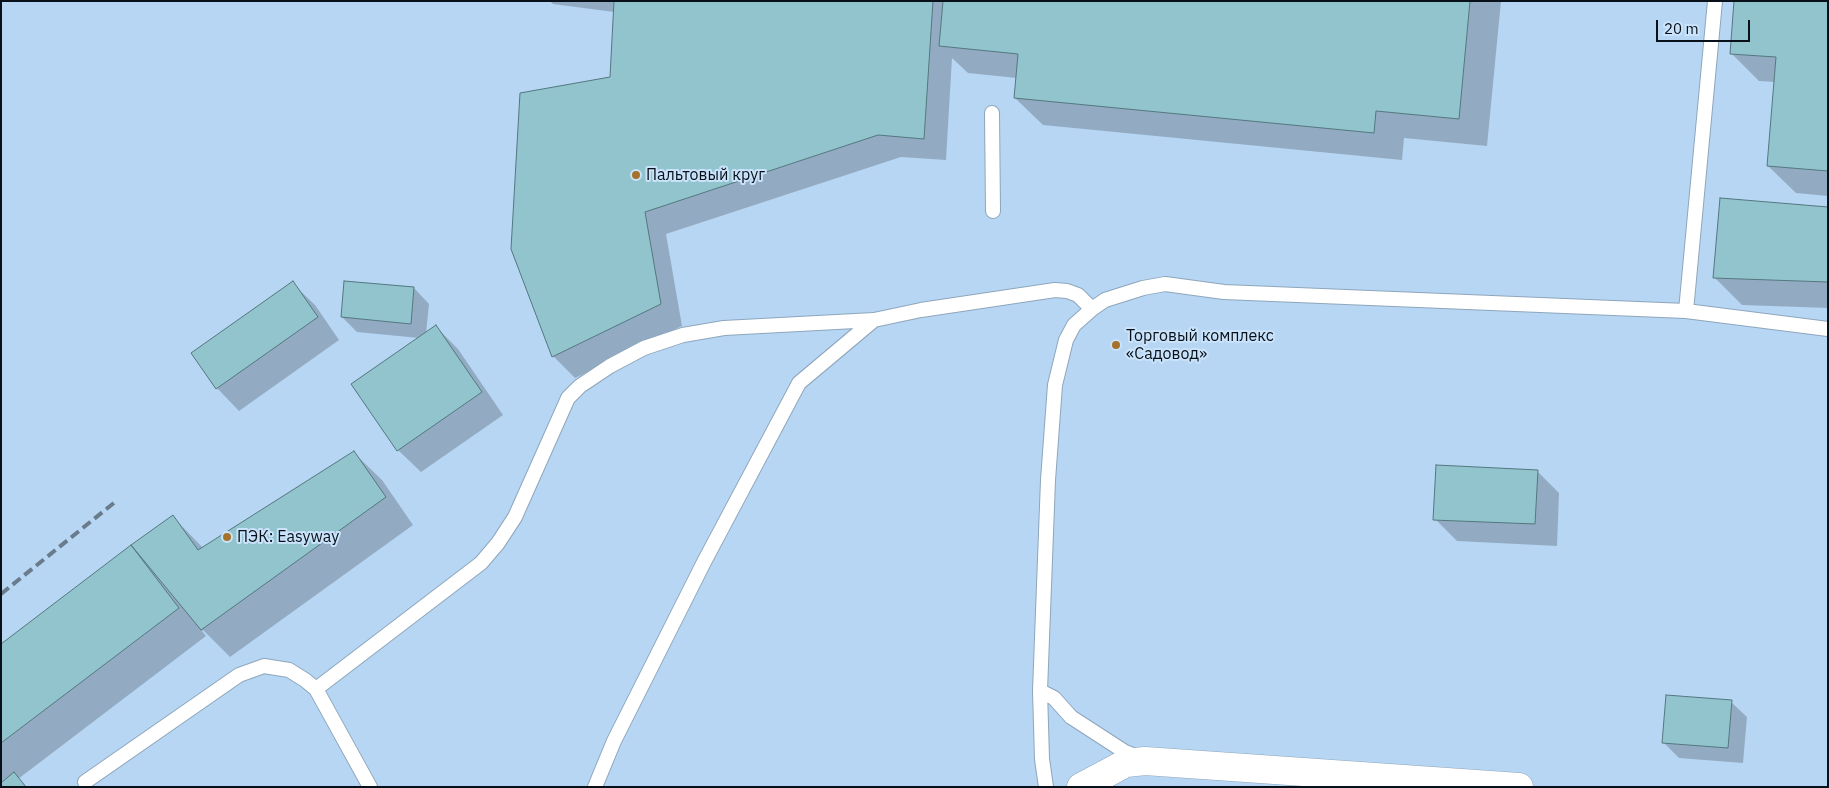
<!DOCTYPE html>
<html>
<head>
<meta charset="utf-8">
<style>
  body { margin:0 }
  #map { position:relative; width:1829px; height:788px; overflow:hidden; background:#cae3fb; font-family:"IBM Plex Sans",sans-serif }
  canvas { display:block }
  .frame { position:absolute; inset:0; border:2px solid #081119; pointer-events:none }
  .scale { position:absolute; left:1656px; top:20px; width:94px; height:22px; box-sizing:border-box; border:2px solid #081119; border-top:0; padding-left:6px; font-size:15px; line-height:18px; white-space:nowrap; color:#081119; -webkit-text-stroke:4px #cae3fb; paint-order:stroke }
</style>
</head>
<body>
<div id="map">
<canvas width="1829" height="788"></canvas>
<div class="frame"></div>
<div class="scale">20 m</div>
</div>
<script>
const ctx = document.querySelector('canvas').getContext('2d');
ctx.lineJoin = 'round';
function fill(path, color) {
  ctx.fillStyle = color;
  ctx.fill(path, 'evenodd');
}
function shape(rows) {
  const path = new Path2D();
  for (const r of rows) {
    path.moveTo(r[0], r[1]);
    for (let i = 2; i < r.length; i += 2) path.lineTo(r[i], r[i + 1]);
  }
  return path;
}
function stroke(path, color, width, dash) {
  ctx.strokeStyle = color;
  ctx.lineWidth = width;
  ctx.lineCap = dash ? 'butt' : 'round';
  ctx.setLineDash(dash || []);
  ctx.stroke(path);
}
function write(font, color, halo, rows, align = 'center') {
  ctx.font = font + ' "IBM Plex Sans",sans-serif';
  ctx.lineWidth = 4;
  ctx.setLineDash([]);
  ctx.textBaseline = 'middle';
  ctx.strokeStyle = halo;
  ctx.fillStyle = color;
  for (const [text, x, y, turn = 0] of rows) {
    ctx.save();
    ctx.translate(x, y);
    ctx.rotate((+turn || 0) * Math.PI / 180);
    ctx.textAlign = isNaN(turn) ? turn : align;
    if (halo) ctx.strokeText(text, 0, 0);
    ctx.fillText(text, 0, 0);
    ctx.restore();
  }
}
fill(shape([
  [1,1,1828,1,1828,787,1,787]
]), '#b7d6f3');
fill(shape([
  [550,1,1501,1,1487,146,1404,138,1402,160,1043,125,1015,98,1017,78,968,73,952,58,946,160,901,157,666,234,682,326,575,378,553,356,611,78,614,12,553,4],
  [1828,1,1828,196,1796,193,1768,166,1775,82,1759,81,1731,53],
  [1828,209,1828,308,1742,305,1714,277],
  [292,283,315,305,339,340,239,411,217,388,193,353],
  [414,288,429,304,426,333,436,327,458,349,503,415,421,472,398,450,419,338,357,332,342,317],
  [354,453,382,480,413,525,230,657,203,630,202,631,206,636,18,779,26,787,1,787,1,646,173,517,203,548],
  [1537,471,1559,493,1557,546,1457,541,1435,519],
  [1731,702,1747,717,1743,763,1679,758,1663,742]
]), '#0003');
const building = shape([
  [614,1,933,1,924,139,878,135,645,212,661,304,552,357,511,249,520,93,610,77,614,1],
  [943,1,1470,1,1459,119,1376,111,1374,133,1014,98,1018,54,939,46,943,1],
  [1734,1,1828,1,1828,171,1767,166,1776,57,1730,54,1734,1],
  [1720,198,1828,207,1828,282,1713,278,1720,198],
  [293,281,318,317,216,389,191,353,293,281],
  [344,281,414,287,411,324,341,317,344,281],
  [436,325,482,392,397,451,351,384,436,325],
  [354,451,386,497,201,630,131,545,173,515,198,550,354,451],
  [1436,465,1538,470,1535,524,1433,520,1436,465],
  [131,545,179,608,1,743,1,644,131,545],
  [1666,695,1732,700,1728,748,1662,743,1666,695],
  [14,772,26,787,1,787,1,783,14,772]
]);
fill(building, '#92c4ce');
stroke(building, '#54787f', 1);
const lane = shape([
  [992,113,993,211],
  [1686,311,1715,1],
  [316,689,481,563,498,543,515,517,568,398,580,386,610,366,644,348,683,335,724,328,874,320],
  [1040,691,1054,698,1071,717,1125,752,1138,757],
  [85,782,239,675,264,666,289,670,305,680,316,689,370,787],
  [595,787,614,741,704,562,799,383,874,320,921,310,1055,290,1067,291,1078,295,1092,309],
  [1046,787,1042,759,1040,691,1048,480,1055,385,1066,340,1074,325,1092,309,1105,300,1143,288,1165,284,1224,292,1686,311,1828,329]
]);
const street = shape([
  [1081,787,1126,763,1145,761,1519,787]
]);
stroke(lane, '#8ea6bc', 16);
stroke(street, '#8ea6bc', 29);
stroke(lane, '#fff', 14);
stroke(street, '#fff', 28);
stroke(shape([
  [1,594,115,502]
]), '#6a7c8c', 4, [10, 5]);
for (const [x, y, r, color] of [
  [636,175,5,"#a6722b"],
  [1116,345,5,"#a6722b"],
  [227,537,5,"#a6722b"]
]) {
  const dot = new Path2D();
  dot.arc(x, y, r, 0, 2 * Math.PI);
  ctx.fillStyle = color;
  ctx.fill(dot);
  stroke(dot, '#cae3fb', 2);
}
write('16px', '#081119', '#cae3fb', [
  ["Пальтовый круг",646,175],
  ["Торговый комплекс",1126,336],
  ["«Садовод»",1126,354],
  ["ПЭК: Easyway",237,537]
], 'left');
</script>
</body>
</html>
